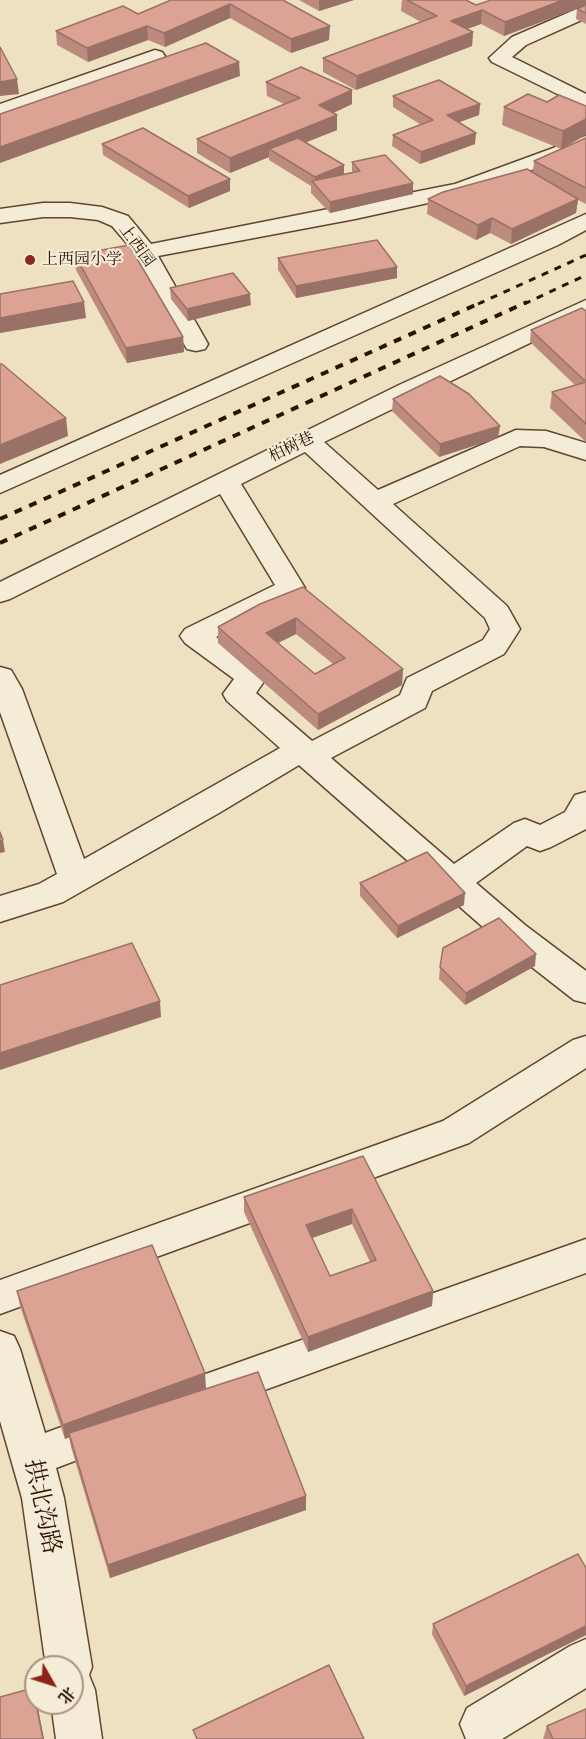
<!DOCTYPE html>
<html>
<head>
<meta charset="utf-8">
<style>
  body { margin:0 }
  #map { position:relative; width:586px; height:1739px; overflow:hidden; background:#eee1c1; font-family:Cardo,"Noto Serif SC",serif }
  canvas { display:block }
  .north { position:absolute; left:24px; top:1655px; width:60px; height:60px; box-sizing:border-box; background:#f4ecd7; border:2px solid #a69481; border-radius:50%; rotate:129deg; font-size:16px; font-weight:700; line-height:24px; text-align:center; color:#301100 }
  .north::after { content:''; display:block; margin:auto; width:21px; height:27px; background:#8f2418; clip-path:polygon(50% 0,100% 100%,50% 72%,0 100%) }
</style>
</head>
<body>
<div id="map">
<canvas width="586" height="1739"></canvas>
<div class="north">北</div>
</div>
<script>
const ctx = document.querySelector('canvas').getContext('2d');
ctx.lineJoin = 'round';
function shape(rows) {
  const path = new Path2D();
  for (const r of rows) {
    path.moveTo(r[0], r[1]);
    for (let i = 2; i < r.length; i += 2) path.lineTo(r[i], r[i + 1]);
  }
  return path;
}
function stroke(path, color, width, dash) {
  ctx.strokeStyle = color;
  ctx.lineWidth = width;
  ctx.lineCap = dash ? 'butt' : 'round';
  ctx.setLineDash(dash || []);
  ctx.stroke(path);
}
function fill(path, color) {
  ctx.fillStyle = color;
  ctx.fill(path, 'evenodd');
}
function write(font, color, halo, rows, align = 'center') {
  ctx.font = font + ' Cardo,"Noto Serif SC",serif';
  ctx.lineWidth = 4.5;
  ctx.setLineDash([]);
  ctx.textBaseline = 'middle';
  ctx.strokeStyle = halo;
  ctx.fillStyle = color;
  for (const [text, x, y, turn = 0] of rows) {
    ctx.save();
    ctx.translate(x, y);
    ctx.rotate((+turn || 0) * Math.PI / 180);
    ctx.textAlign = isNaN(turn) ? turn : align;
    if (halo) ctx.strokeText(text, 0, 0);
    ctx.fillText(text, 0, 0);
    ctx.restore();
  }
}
const minor = shape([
  [586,5,586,18,526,45,512,57,586,94,586,108,492,62,489,58,512,37,586,5],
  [155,50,162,52,165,56,162,60,0,117,0,104,155,50],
  [586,136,586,149,469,194,355,219,158,256,208,344,205,349,196,351,187,349,184,344,130,247,112,226,98,220,70,217,43,217,0,223,0,209,43,203,70,203,102,207,128,216,151,244,455,184,586,136],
  [586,214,586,230,558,245,0,493,0,475,586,214],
  [586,300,586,316,324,442,378,490,516,430,546,431,586,443,586,460,544,447,520,446,393,504,507,606,520,629,504,654,432,691,425,708,331,758,454,864,514,823,525,819,540,825,565,812,575,795,586,792,586,829,551,847,540,851,527,846,476,883,525,925,586,971,586,1003,574,1000,501,943,299,765,219,813,63,902,0,922,0,896,39,884,57,874,0,712,0,667,11,670,22,689,84,859,280,748,227,701,223,694,234,679,185,643,180,636,185,629,275,585,220,494,10,599,0,602,0,582,399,385,586,300],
  [305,452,485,618,490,629,483,640,407,678,400,695,312,741,256,693,267,677,263,670,216,637,301,594,305,588,241,484,305,452],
  [586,1036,586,1068,469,1143,0,1314,0,1280,443,1121,573,1040,586,1036],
  [586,1239,586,1273,218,1407,203,1401,197,1388,203,1375,586,1239],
  [0,1331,14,1336,20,1349,45,1433,113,1408,128,1413,134,1427,128,1441,56,1468,64,1498,92,1667,89,1675,95,1690,102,1739,56,1739,51,1703,72,1703,72,1667,46,1667,22,1498,0,1421,0,1331],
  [586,1639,586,1688,502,1739,466,1739,460,1724,467,1708,570,1646,586,1639]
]);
stroke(minor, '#604530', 3);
fill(minor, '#f4ecd7');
stroke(shape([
  [478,304,586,255],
  [524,304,586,275]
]), '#301100', 3, [7, 7]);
stroke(shape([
  [0,519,482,302],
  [0,543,527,302]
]), '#301100', 4, [8, 8]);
fill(shape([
  [171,0,283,0,329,40,291,53,230,18,165,47,148,40,88,62,57,45,56,31,138,14],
  [299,0,354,0,319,11],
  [402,0,466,0,476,5,586,0,586,5,504,36,481,24,467,29,473,32,472,46,356,90,323,72,323,58,421,22,401,11],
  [586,5,586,24,576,19,577,9],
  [266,82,352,90,352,104,333,113,337,115,337,130,306,142,344,165,344,174,352,172,352,162,413,194,330,213,311,193,311,186,269,160,269,157,230,173,197,153,197,139,284,104,267,96],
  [393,96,480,104,479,115,459,122,475,144,420,164,392,146,393,135,421,125,393,107],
  [547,102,586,106,586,135,563,148,586,138,586,204,578,200,576,213,511,244,490,233,476,240,427,214,428,199,533,172,534,161,561,149,502,125,504,107],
  [102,144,230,179,230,191,189,208,103,155],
  [75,255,183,337,184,352,127,363,76,270],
  [278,258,397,278,296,298,278,270],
  [170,288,251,305,188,321,171,299],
  [586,311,586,442,550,408,552,392,575,385,530,342,531,330],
  [393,399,498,438,439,457,392,411],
  [303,587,403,669,402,685,318,730,218,643,218,627],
  [296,634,333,664,315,674,278,643],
  [360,883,464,905,397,938,360,896],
  [535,966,465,1005,439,979,440,967],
  [363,1156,433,1291,432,1306,308,1352,244,1212,244,1197],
  [352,1224,370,1262,330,1276,312,1238],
  [17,1291,206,1388,175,1399,306,1496,306,1510,110,1578,71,1447,69,1437,65,1439,20,1306],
  [586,1568,586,1635,464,1696,432,1634,433,1624],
  [547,1726,586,1739,543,1739]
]), '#bd8b7e');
fill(shape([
  [319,0,354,0,319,11],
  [563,0,586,0,586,5,504,36,505,22],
  [230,4,230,18,165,47,164,33],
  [482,10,481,24,450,35,451,21],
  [147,26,148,40,88,62,87,48],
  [330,26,329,40,291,53,291,39],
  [473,32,472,46,356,90,357,76],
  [239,62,240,76,0,163,0,147],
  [17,79,19,94,0,96,0,82],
  [352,90,352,104,319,120,319,105],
  [480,104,479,115,446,127,447,115],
  [337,115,337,130,277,154,269,149,269,157,230,173,230,158],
  [586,119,586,135,561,149,563,131],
  [476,133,475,144,420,164,421,152],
  [344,165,344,176,315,185,315,177],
  [230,179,230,191,189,208,188,196],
  [413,183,413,194,330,213,330,202],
  [578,199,576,213,511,244,512,229],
  [492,218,490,233,476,240,478,225],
  [397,267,397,278,296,298,296,286],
  [250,294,251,305,188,321,187,309],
  [84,302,86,318,0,333,0,318],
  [183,337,184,352,127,363,126,348],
  [66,418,68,436,0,464,0,445],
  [500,426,498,438,439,457,440,444],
  [296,618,296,634,266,649,266,633],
  [403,669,402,685,318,730,318,714],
  [3,840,5,852,0,853,0,841],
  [465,893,464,905,397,938,398,926],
  [536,954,535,966,465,1005,466,993],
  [160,1001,161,1017,0,1070,0,1053],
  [352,1209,352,1224,306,1240,306,1225],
  [433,1291,432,1306,308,1352,308,1337],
  [205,1373,206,1388,65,1439,63,1425],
  [306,1496,306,1510,110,1578,108,1565],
  [586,1626,586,1635,464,1696,466,1686],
  [36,1703,37,1703,44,1739,43,1739]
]), '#9a7167');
const building = shape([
  [171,0,283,0,330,26,291,39,230,4,164,33,147,26,87,48,56,31,123,6,138,14,171,0],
  [407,0,466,0,476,5,491,0,563,0,505,22,482,10,451,21,473,32,357,76,323,58,437,16,407,0],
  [586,5,586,13,577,9,586,5],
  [206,43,239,62,0,147,0,114,206,43],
  [0,47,17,79,0,82,0,47],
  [301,67,352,90,319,105,337,115,230,158,197,139,300,98,266,82,301,67],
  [439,80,480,104,447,115,476,133,421,152,393,135,433,120,393,96,439,80],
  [528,94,547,102,559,95,586,106,586,119,563,131,504,107,528,94],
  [143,128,230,179,188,196,102,144,143,128],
  [298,138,344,165,315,177,269,149,298,138],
  [586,138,586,188,534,161,586,138],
  [385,155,413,183,330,202,312,181,360,171,352,162,385,155],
  [527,169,578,199,512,229,492,218,478,225,428,199,443,192,527,169],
  [377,240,397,267,296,286,278,258,377,240],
  [129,245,183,337,126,348,75,255,129,245],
  [233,273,250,294,187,309,170,288,233,273],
  [73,281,84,302,0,318,0,294,73,281],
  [582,308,586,311,586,380,584,380,531,330,582,308],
  [0,364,2,364,66,418,0,445,0,364],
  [440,376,469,394,500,426,440,444,393,399,440,376],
  [586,382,586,424,552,392,586,382],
  [303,587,403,669,318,714,218,627,260,604,303,587],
  [296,618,345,658,315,674,266,633,296,618],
  [0,832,3,840,0,841,0,832],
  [427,852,465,893,398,926,360,883,427,852],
  [499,918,536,954,466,993,440,967,443,948,499,918],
  [132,943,160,1001,0,1053,0,985,132,943],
  [363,1156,433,1291,308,1337,244,1197,363,1156],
  [352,1209,376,1260,330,1276,306,1225,352,1209],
  [152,1245,205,1373,63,1425,17,1291,152,1245],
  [258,1372,306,1496,108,1565,69,1433,258,1372],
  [578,1554,586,1568,586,1626,466,1686,433,1624,578,1554],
  [329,1665,364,1739,197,1739,193,1730,329,1665],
  [33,1688,43,1739,0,1739,0,1697,33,1688],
  [586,1709,586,1739,553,1739,547,1726,586,1709]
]);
fill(building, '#dca293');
stroke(building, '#9a7167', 1.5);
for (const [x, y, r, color] of [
  [30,260,6,"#8f2418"]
]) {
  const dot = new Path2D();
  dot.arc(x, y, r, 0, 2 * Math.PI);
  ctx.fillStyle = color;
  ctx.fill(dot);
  stroke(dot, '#f4ecd7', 2);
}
write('16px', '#301100', '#f4ecd7', [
  ["上西园",136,246,54],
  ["柏树巷",292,448,-26]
]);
write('16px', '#301100', '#f4ecd7', [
  ["上西园小学",42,260]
], 'left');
write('24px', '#301100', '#f4ecd7', [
  ["拱北沟路",41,1507,78]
]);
</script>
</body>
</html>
